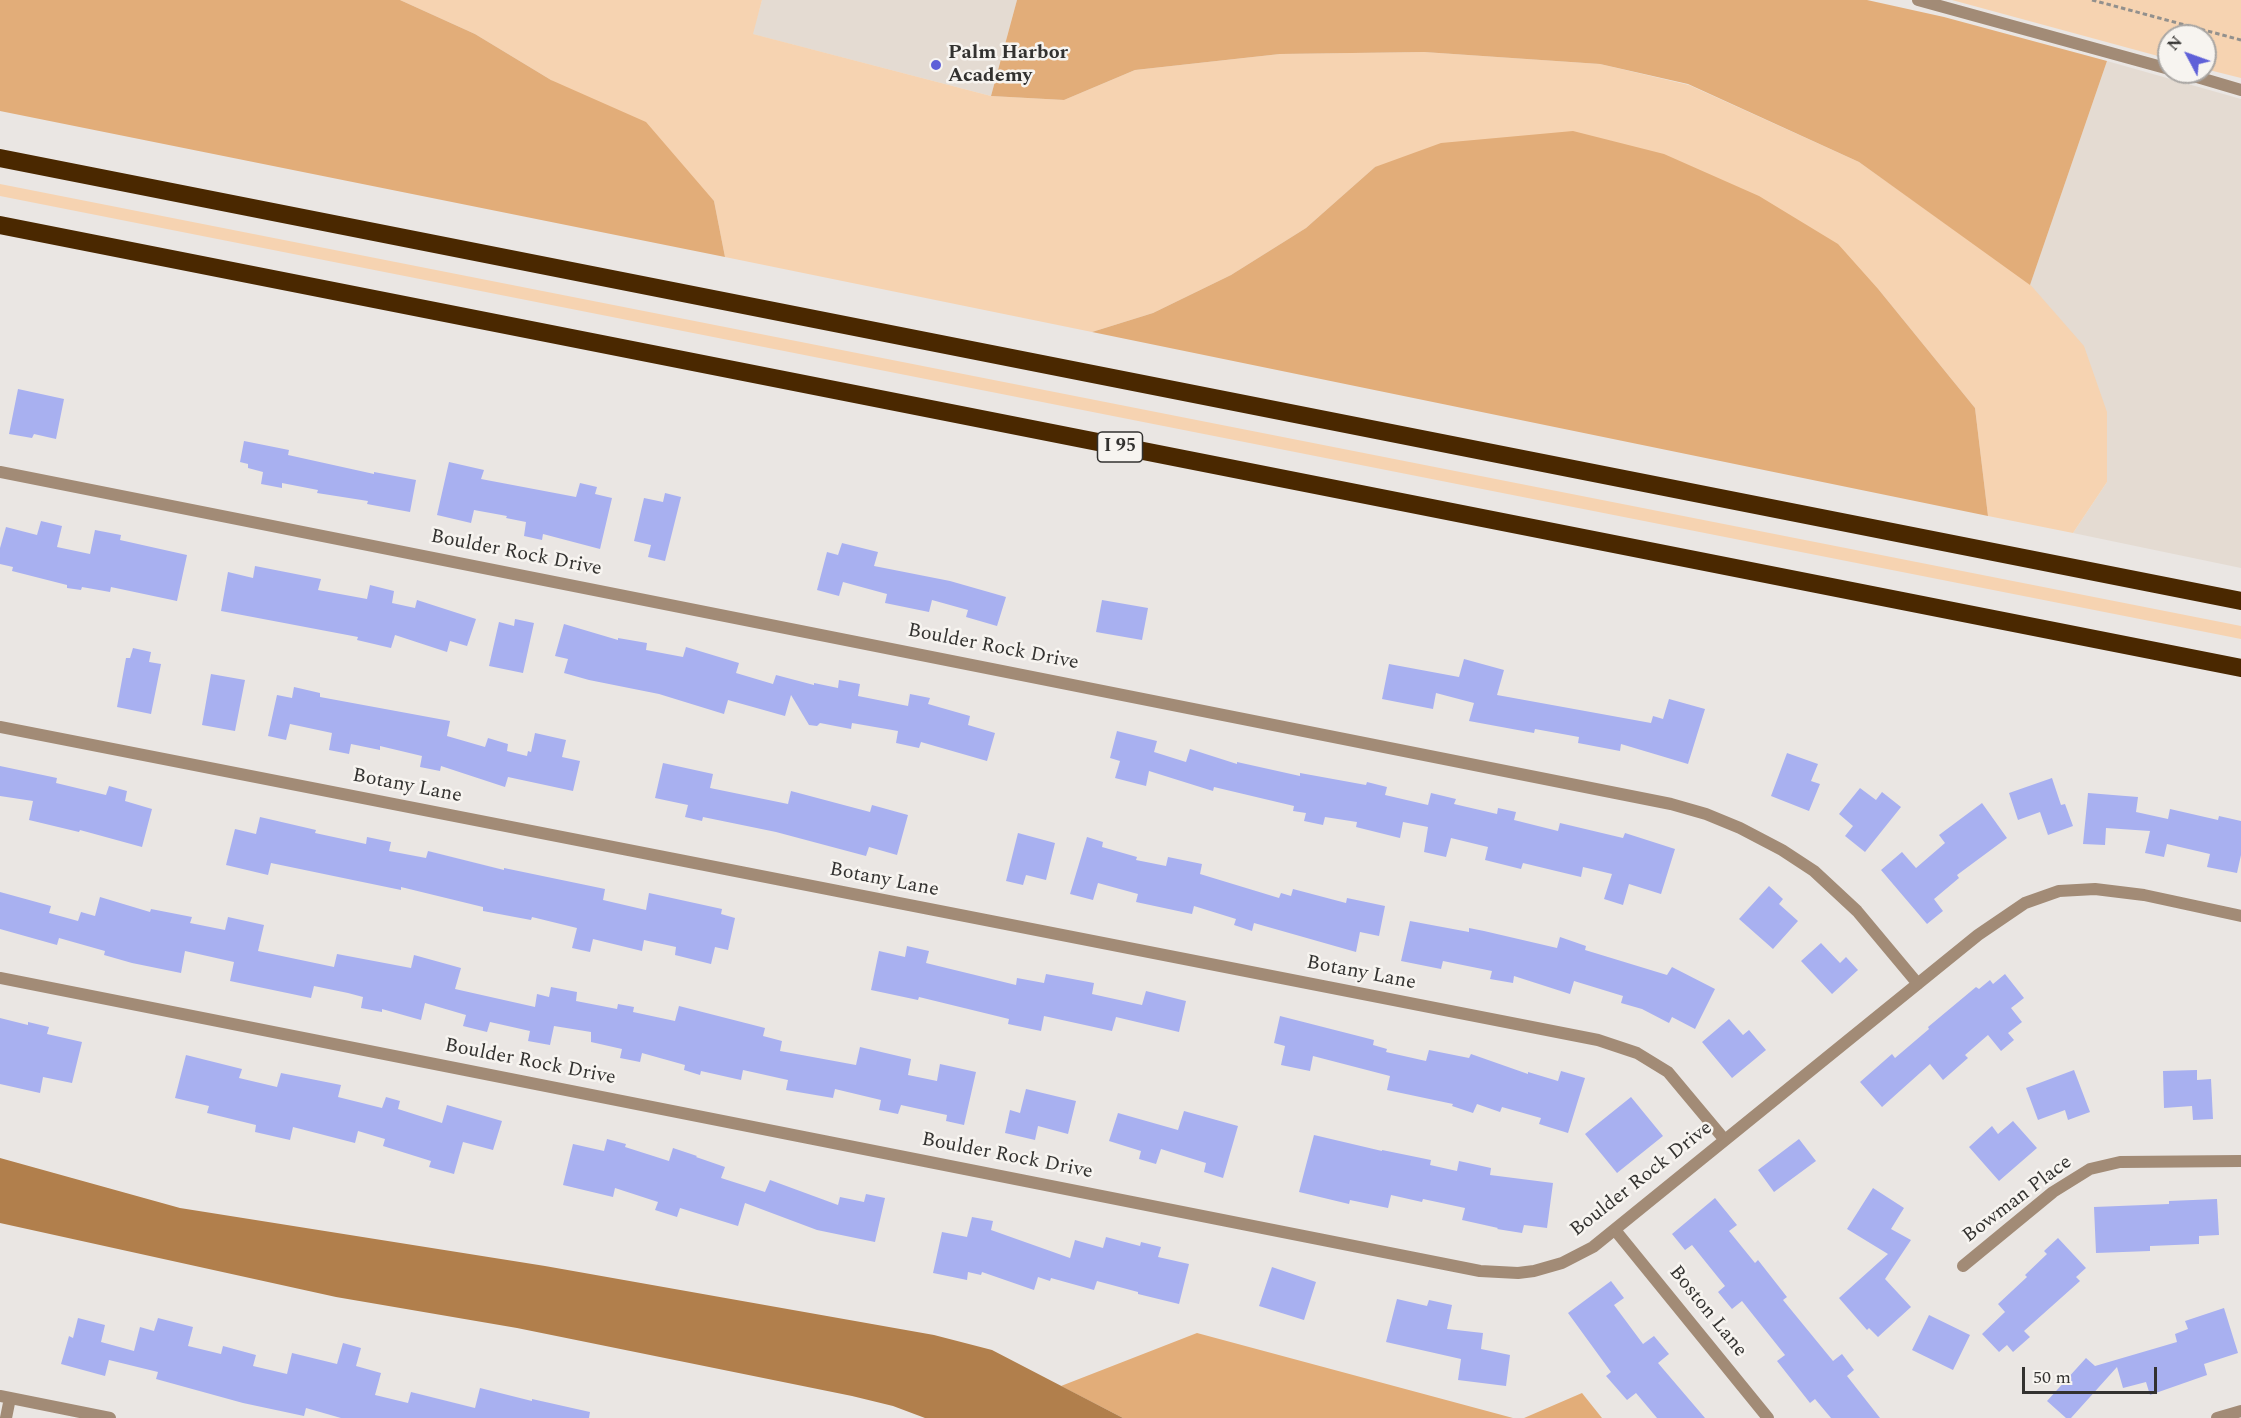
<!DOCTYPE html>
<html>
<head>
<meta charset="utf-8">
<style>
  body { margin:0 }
  #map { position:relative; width:2241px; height:1418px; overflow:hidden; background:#eae6e3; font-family:Spectral,serif }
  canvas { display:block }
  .north { position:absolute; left:2157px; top:24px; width:60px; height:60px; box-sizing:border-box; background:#f7f4f0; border:2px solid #a9a6a3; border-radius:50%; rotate:311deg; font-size:16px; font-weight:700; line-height:24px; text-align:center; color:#333230 }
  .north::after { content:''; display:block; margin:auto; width:21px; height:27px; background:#5f60d8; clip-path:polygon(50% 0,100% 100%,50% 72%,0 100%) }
  .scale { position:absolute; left:2022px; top:1367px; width:135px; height:27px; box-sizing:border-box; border:3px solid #333230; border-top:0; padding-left:8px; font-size:18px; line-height:21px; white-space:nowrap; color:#333230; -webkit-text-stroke:4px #f7f4f0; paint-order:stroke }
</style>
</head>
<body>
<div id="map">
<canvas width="2241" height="1418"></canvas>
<div class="north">N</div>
<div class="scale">50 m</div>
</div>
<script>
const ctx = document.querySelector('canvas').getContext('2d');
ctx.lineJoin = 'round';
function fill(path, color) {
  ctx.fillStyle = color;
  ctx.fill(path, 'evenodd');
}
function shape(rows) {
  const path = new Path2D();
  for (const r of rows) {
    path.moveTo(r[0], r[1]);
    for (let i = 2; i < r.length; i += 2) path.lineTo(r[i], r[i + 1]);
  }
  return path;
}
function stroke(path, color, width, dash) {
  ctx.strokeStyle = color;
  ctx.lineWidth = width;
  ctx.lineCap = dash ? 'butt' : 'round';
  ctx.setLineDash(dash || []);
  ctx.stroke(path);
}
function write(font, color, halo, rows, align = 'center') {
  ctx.font = font + ' Spectral,serif';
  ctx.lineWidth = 5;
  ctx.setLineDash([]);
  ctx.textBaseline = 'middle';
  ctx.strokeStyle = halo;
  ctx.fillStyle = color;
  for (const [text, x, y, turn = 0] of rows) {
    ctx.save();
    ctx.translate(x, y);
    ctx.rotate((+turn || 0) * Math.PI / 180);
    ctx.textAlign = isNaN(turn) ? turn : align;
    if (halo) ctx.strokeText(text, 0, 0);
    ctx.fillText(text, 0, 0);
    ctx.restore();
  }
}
fill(shape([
  [762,0,1017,0,991,96,752,34],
  [2107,61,2241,99,2241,568,2073,533,2107,482,2030,285]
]), '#e4dbd2');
fill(shape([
  [400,0,762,0,753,34,991,96,1064,100,1135,70,1280,54,1424,52,1600,64,1689,85,1859,162,2028,282,2084,346,2107,412,2107,482,2073,533,1988,516,1975,408,1879,290,1375,167,1306,228,1231,275,1153,313,1092,332,725,257,714,201,551,80,475,34],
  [1952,0,2241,0,2241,78,2205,69,2205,36,2169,36,2169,59],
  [0,184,2241,626,2241,639,0,196]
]), '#f6d3b1');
fill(shape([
  [0,0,400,0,475,34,551,80,646,122,714,201,725,257,0,111],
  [1017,0,1867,0,1944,17,2107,61,2030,285,1859,162,1688,84,1600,64,1424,52,1280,54,1135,70,1064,100,991,96],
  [1573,131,1664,154,1759,196,1838,244,1879,290,1975,408,1988,516,1092,332,1153,313,1231,275,1306,228,1375,167,1441,143],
  [1197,1333,1513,1418,1123,1418,1061,1386],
  [1582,1393,1602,1418,1524,1418]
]), '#e2ad79');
fill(shape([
  [0,1158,180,1208,545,1266,934,1335,992,1350,1123,1418,925,1418,893,1406,852,1396,517,1328,336,1297,0,1223]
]), '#b17f4c');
fill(shape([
  [18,389,64,399,56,439,34,434,32,438,9,434],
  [244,441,289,450,288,455,374,474,374,472,416,480,410,512,367,504,368,501,317,493,318,490,282,483,282,488,261,484,263,472,248,468,248,464,240,462],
  [449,462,484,470,481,479,576,497,580,483,597,487,595,494,612,498,600,549,543,534,542,540,524,536,526,522,506,518,507,516,474,510,471,523,437,515],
  [665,493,681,497,665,561,648,557,651,545,634,541,644,498,663,502],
  [41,521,62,526,57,547,90,554,95,530,121,535,120,540,187,555,177,601,111,587,110,592,82,587,81,590,67,588,67,585,12,571,13,567,0,564,0,548,6,527,37,535],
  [842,543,878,552,874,566,950,581,1006,597,997,626,966,617,968,610,932,600,929,612,885,603,887,594,843,582,839,596,817,590,827,552,838,555],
  [255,566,321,579,318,590,367,599,370,585,394,591,392,603,415,608,417,600,476,619,467,646,450,641,447,652,395,635,391,648,357,640,358,637,221,611,228,572,253,578],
  [1102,600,1148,608,1142,640,1096,632],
  [515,619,534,623,523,673,489,666,499,622,514,626],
  [564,624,618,640,618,638,647,643,646,650,683,657,686,647,739,663,736,673,773,684,776,675,814,685,814,683,838,688,839,680,860,684,858,696,908,706,910,694,930,698,928,704,970,716,968,725,995,733,987,761,921,742,919,748,896,743,898,731,852,723,851,729,820,723,817,726,809,725,791,695,785,716,728,700,724,714,659,694,589,680,564,673,568,659,555,656],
  [133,648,151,652,149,662,161,664,151,714,117,707,126,658,130,658],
  [1464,659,1504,670,1497,695,1651,723,1653,716,1663,719,1669,699,1705,709,1688,764,1621,744,1620,751,1578,743,1579,737,1535,729,1534,733,1469,721,1474,703,1436,693,1433,709,1382,699,1389,664,1459,677],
  [211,674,245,680,235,731,202,725],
  [294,687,320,693,320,697,450,721,447,736,485,747,488,738,508,744,507,751,527,756,528,751,531,752,535,733,566,740,562,757,580,761,573,791,508,777,505,787,441,766,440,771,420,767,422,756,380,746,380,750,351,744,349,754,329,750,332,733,290,724,286,740,268,736,277,695,292,698],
  [1117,731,1157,741,1154,752,1186,762,1190,749,1237,764,1237,762,1300,776,1300,773,1366,785,1367,782,1387,787,1385,795,1428,805,1431,793,1456,799,1454,804,1497,814,1498,808,1516,812,1514,820,1558,831,1560,823,1623,838,1625,833,1675,849,1661,894,1629,884,1623,905,1604,899,1612,874,1583,867,1581,877,1523,863,1521,869,1485,860,1488,847,1451,838,1446,857,1424,852,1428,827,1403,822,1400,838,1356,827,1357,822,1325,817,1323,825,1304,821,1306,813,1293,811,1294,806,1214,787,1213,791,1149,771,1146,786,1115,778,1120,761,1110,758],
  [1787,753,1818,764,1811,781,1820,784,1809,811,1771,796],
  [663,763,713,774,710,788,788,804,791,791,870,812,872,805,908,815,897,855,869,847,866,856,776,832,703,817,702,821,685,817,688,805,655,798],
  [0,766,57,778,56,783,106,795,109,786,127,791,125,801,152,809,142,847,80,830,79,832,29,820,33,801,0,796],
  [2052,778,2061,805,2065,804,2073,826,2048,835,2040,812,2018,820,2009,793],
  [1860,788,1876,800,1882,792,1901,807,1865,852,1845,836,1853,826,1839,814],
  [2088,793,2138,797,2136,812,2168,819,2170,809,2218,820,2219,816,2241,821,2241,855,2237,873,2207,867,2210,854,2167,844,2164,857,2145,853,2150,831,2106,828,2105,845,2083,844],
  [1982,803,2007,838,1957,875,1959,878,1934,899,1943,911,1927,924,1881,870,1902,852,1916,868,1945,843,1939,835],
  [260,817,316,830,315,833,366,844,367,837,391,842,389,851,426,858,428,851,504,870,504,868,605,889,603,900,646,910,649,893,722,909,721,914,735,918,728,950,715,947,711,964,675,955,676,947,644,940,642,951,593,939,590,952,572,948,577,928,532,917,531,920,483,911,483,907,401,887,401,890,271,863,268,875,226,865,235,829,256,834],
  [1018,833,1055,843,1046,880,1026,875,1023,885,1006,881],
  [1087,837,1103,842,1102,847,1137,857,1136,860,1166,866,1168,857,1202,864,1200,874,1279,898,1281,893,1291,896,1293,889,1346,903,1347,898,1385,906,1379,936,1360,932,1356,952,1254,923,1252,931,1234,925,1236,919,1194,906,1192,914,1136,902,1138,894,1098,883,1093,900,1070,894],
  [1769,886,1783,899,1779,904,1798,921,1773,949,1739,919],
  [0,892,51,906,49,913,78,921,81,912,95,916,100,897,150,912,151,909,192,917,190,923,225,930,228,917,264,925,258,951,334,967,337,954,411,968,414,955,461,968,455,989,535,1007,537,994,549,997,551,987,577,992,576,1001,617,1009,618,1004,634,1007,633,1012,675,1021,679,1006,765,1028,763,1036,782,1041,780,1051,856,1065,860,1047,911,1059,908,1075,937,1081,940,1064,976,1072,964,1125,946,1121,947,1115,901,1105,898,1114,879,1110,881,1100,835,1089,833,1098,786,1090,788,1080,743,1070,741,1080,701,1071,700,1075,684,1070,685,1065,642,1053,640,1062,620,1058,622,1049,591,1042,591,1032,554,1026,550,1045,528,1041,530,1031,490,1022,487,1032,463,1026,466,1015,425,1003,421,1020,382,1009,382,1012,361,1008,363,997,348,993,314,986,311,998,230,981,234,962,185,951,181,973,132,963,104,955,105,951,59,938,57,945,0,929],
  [1410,921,1469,932,1469,928,1484,931,1557,948,1560,937,1586,946,1585,950,1667,975,1672,967,1715,989,1695,1029,1672,1017,1669,1023,1642,1009,1621,1003,1623,996,1574,981,1570,994,1514,976,1513,983,1490,979,1492,971,1443,961,1441,969,1401,961],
  [1821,943,1840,963,1846,957,1858,970,1832,994,1801,961],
  [907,946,929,951,926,963,1016,985,1017,978,1044,983,1046,974,1094,983,1092,994,1142,1005,1146,991,1186,1001,1179,1032,1116,1017,1112,1031,1044,1016,1041,1031,1008,1024,1009,1019,919,997,918,1000,871,990,879,951,905,957],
  [2005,974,2024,998,2011,1008,2022,1022,2008,1033,2014,1040,2001,1051,1988,1035,1965,1055,1968,1058,1943,1080,1930,1064,1882,1107,1860,1082,1892,1054,1895,1058,1929,1029,1928,1027,1976,987,1979,989,1990,980,1993,984],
  [1280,1016,1374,1040,1373,1045,1387,1049,1386,1052,1426,1061,1429,1050,1469,1058,1471,1054,1528,1074,1528,1072,1558,1081,1561,1071,1585,1078,1568,1133,1539,1124,1541,1118,1502,1107,1500,1112,1477,1104,1473,1113,1452,1106,1453,1104,1387,1090,1390,1076,1313,1056,1310,1071,1281,1065,1285,1046,1274,1043],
  [0,1018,28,1025,28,1022,49,1027,47,1034,82,1042,72,1083,43,1077,40,1093,0,1084],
  [1729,1019,1743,1035,1749,1030,1766,1050,1732,1078,1702,1042],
  [186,1055,242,1069,239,1078,277,1087,281,1073,341,1085,338,1097,382,1108,386,1097,400,1101,398,1109,442,1123,447,1105,502,1121,493,1150,463,1142,454,1174,429,1167,431,1161,383,1146,385,1139,358,1131,355,1143,293,1127,290,1140,255,1132,256,1125,207,1113,209,1106,175,1098],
  [2074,1070,2090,1112,2068,1120,2065,1110,2038,1120,2026,1088],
  [2197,1070,2197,1080,2211,1079,2213,1119,2193,1120,2192,1106,2164,1108,2163,1071],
  [1026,1089,1076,1101,1068,1134,1038,1126,1035,1140,1005,1133,1010,1110,1020,1113],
  [1631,1097,1663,1136,1617,1173,1585,1134],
  [1184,1111,1238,1126,1223,1178,1204,1172,1206,1163,1161,1149,1156,1164,1139,1159,1141,1151,1109,1141,1118,1113,1178,1130],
  [2013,1121,2037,1148,1999,1181,1969,1147,1992,1126,1998,1134],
  [1314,1135,1382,1151,1382,1150,1431,1160,1430,1165,1457,1171,1459,1161,1491,1168,1490,1175,1553,1183,1547,1228,1524,1225,1522,1233,1497,1229,1498,1228,1462,1220,1465,1208,1423,1199,1422,1202,1391,1195,1388,1208,1350,1200,1349,1204,1299,1192],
  [607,1139,626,1144,625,1147,669,1161,673,1148,697,1156,696,1157,725,1167,721,1178,765,1192,770,1180,838,1205,840,1197,864,1202,866,1194,885,1198,875,1242,817,1230,745,1203,738,1226,680,1208,677,1217,655,1210,658,1202,615,1188,613,1197,563,1185,573,1144,604,1151],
  [1799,1139,1816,1161,1774,1192,1758,1170],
  [1873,1188,1904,1208,1891,1229,1911,1240,1885,1279,1911,1307,1878,1337,1869,1328,1867,1330,1839,1298,1888,1254,1847,1229],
  [1715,1198,1737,1225,1729,1231,1755,1263,1758,1260,1787,1297,1783,1300,1833,1361,1842,1354,1854,1370,1847,1376,1880,1418,1831,1418,1815,1399,1810,1403,1777,1361,1785,1355,1742,1301,1732,1309,1718,1292,1725,1286,1692,1245,1685,1250,1672,1234],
  [2217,1199,2219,1235,2199,1236,2199,1244,2150,1246,2150,1251,2096,1253,2094,1207,2169,1204,2169,1201],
  [972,1217,993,1221,991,1230,1070,1258,1075,1240,1103,1248,1106,1237,1140,1246,1141,1242,1161,1247,1158,1257,1189,1264,1179,1304,1138,1294,1138,1292,1097,1281,1094,1290,1051,1278,1050,1281,1038,1277,1034,1290,982,1272,981,1275,968,1272,967,1280,933,1273,942,1232,967,1237],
  [2058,1238,2086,1268,2076,1277,2080,1281,2024,1331,2030,1337,2013,1352,2007,1345,1999,1352,1982,1334,2005,1312,1998,1304,2027,1277,2025,1275,2047,1254,2044,1251],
  [1272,1267,1316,1282,1304,1320,1259,1306],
  [1611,1281,1624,1298,1614,1305,1643,1344,1654,1336,1669,1354,1658,1363,1705,1418,1657,1418,1636,1393,1627,1400,1606,1376,1611,1372,1568,1313],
  [1397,1299,1427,1306,1429,1300,1452,1305,1447,1329,1483,1333,1481,1349,1510,1355,1506,1386,1458,1380,1461,1359,1386,1342],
  [2224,1308,2238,1353,2204,1364,2207,1375,2150,1395,2146,1382,2123,1388,2117,1367,2071,1418,2066,1418,2047,1401,2086,1358,2095,1366,2177,1342,2175,1334,2188,1329,2185,1321],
  [1929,1315,1970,1335,1953,1370,1912,1350],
  [78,1318,105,1325,101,1342,134,1351,140,1327,154,1331,158,1318,193,1327,188,1346,221,1354,223,1346,256,1355,253,1366,287,1374,292,1353,337,1364,343,1343,361,1348,356,1366,381,1373,375,1395,408,1403,411,1392,475,1408,480,1388,532,1401,532,1399,590,1412,589,1418,341,1418,306,1408,304,1416,243,1403,156,1379,158,1372,109,1360,105,1376,61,1364,69,1336,73,1338]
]), '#a8b0f0');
stroke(shape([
  [2092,0,2241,40]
]), '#92908d', 3, [4.5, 3]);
stroke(shape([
  [0,472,1671,804,1706,814,1740,828,1782,850,1814,871,1857,911,1918,984],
  [0,727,1598,1040,1637,1053,1668,1072,1724,1139],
  [0,978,1480,1271,1518,1273,1534,1271,1562,1263,1593,1247,1978,935,2025,903,2059,891,2095,889,2144,895,2241,916],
  [1615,1230,1768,1418],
  [1963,1266,2053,1192,2090,1169,2120,1162,2241,1161],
  [0,1396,110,1418],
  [6,1418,10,1398],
  [2217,1418,2241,1411]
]), '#a28b76', 12);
stroke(shape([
  [1918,0,2169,69],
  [2180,72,2241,90]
]), '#a28b76', 12);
stroke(shape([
  [0,158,2241,601],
  [0,225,2241,668]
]), '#4a2800', 18);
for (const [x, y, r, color] of [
  [936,65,6,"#5f60d8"]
]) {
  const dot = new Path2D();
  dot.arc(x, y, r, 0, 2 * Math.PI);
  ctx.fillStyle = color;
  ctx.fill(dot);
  stroke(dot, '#f7f4f0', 2);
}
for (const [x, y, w] of [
  [1120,447,45]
]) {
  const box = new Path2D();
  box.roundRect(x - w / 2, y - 15, w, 30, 4.5);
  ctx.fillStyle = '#f7f4f0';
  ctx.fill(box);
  stroke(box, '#333230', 1.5);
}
write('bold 18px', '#333230', null, [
  ["I 95",1120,447]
]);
write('bold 20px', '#333230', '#f7f4f0', [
  ["Palm Harbor",948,54],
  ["Academy",948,77]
], 'left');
write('20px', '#333230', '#f7f4f0', [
  ["Boulder Rock Drive",516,554,11],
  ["Boulder Rock Drive",993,648,11],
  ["Botany Lane",407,787,11],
  ["Botany Lane",884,881,11],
  ["Botany Lane",1361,974,11],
  ["Boulder Rock Drive",530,1063,11],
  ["Boulder Rock Drive",1007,1157,11],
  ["Boulder Rock Drive",1642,1180,-38],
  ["Bowman Place",2018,1200,-37],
  ["Boston Lane",1707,1312,51]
]);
</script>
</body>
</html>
